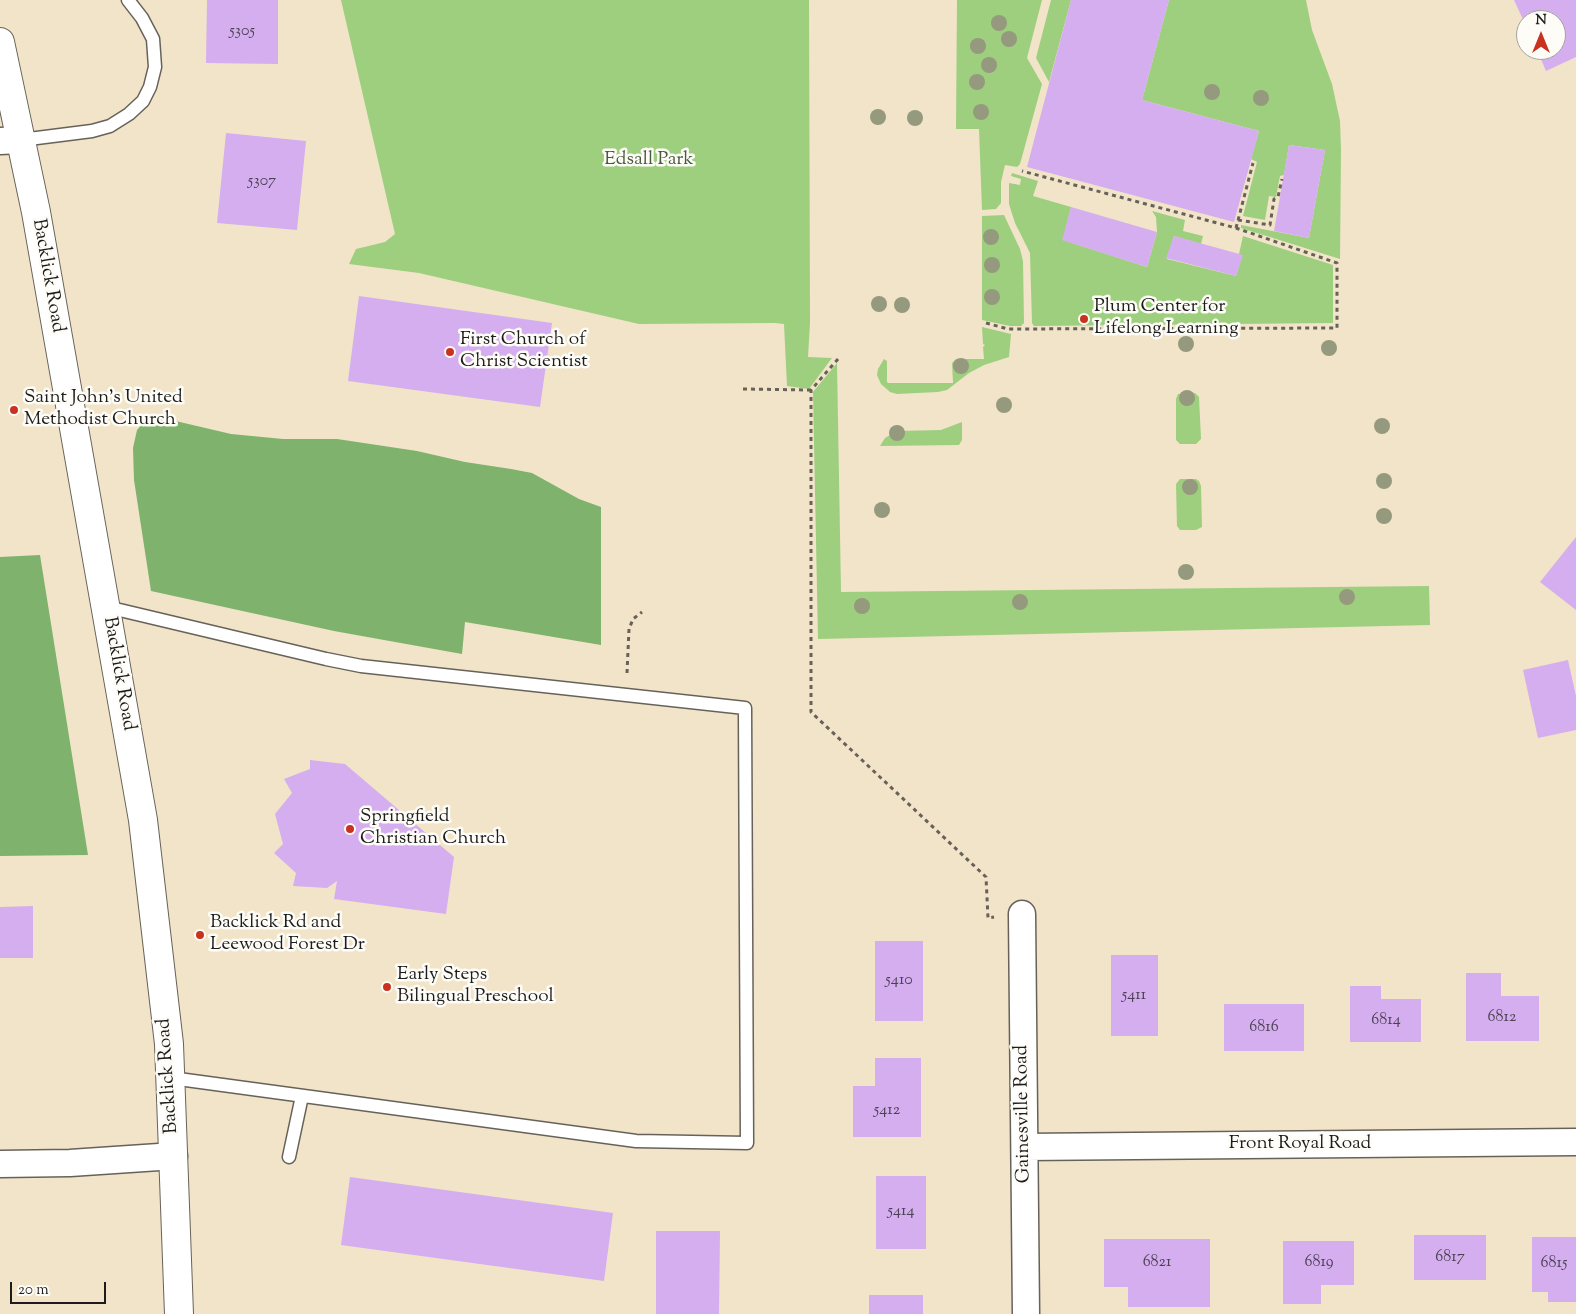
<!DOCTYPE html>
<html>
<head>
<meta charset="utf-8">
<style>
  body { margin:0 }
  #map { position:relative; width:1576px; height:1314px; overflow:hidden; background:#f1e4c9; font-family:"Sorts Mill Goudy",serif }
  canvas { display:block }
  .north { position:absolute; left:1516px; top:10px; width:50px; height:50px; box-sizing:border-box; background:#fdfcf7; border:1px solid #a3a29f; border-radius:50%; rotate:0deg; font-size:14px; font-weight:700; line-height:20px; text-align:center; color:#1c1c1c }
  .north::after { content:''; display:block; margin:auto; width:18px; height:22px; background:#c8321e; clip-path:polygon(50% 0,100% 100%,50% 72%,0 100%) }
  .scale { position:absolute; left:10px; top:1282px; width:96px; height:22px; box-sizing:border-box; border:2px solid #1c1c1c; border-top:0; padding-left:6px; font-size:15px; line-height:18px; white-space:nowrap; color:#1c1c1c; -webkit-text-stroke:4px #fdfcf7; paint-order:stroke }
</style>
</head>
<body>
<div id="map">
<canvas width="1576" height="1314"></canvas>
<div class="north">N</div>
<div class="scale">20 m</div>
</div>
<script>
const ctx = document.querySelector('canvas').getContext('2d');
ctx.lineJoin = 'round';
function fill(path, color) {
  ctx.fillStyle = color;
  ctx.fill(path, 'evenodd');
}
function shape(rows) {
  const path = new Path2D();
  for (const r of rows) {
    path.moveTo(r[0], r[1]);
    for (let i = 2; i < r.length; i += 2) path.lineTo(r[i], r[i + 1]);
  }
  return path;
}
function stroke(path, color, width, dash) {
  ctx.strokeStyle = color;
  ctx.lineWidth = width;
  ctx.lineCap = dash ? 'butt' : 'round';
  ctx.setLineDash(dash || []);
  ctx.stroke(path);
}
function write(font, color, halo, rows, align = 'center') {
  ctx.font = font + ' "Sorts Mill Goudy",serif';
  ctx.lineWidth = 5;
  ctx.setLineDash([]);
  ctx.textBaseline = 'middle';
  ctx.strokeStyle = halo;
  ctx.fillStyle = color;
  for (const [text, x, y, turn = 0] of rows) {
    ctx.save();
    ctx.translate(x, y);
    ctx.rotate((+turn || 0) * Math.PI / 180);
    ctx.textAlign = isNaN(turn) ? turn : align;
    if (halo) ctx.strokeText(text, 0, 0);
    ctx.fillText(text, 0, 0);
    ctx.restore();
  }
}
fill(shape([
  [341,0,809,0,810,323,808,357,832,358,809,389,787,386,784,324,775,323,639,324,419,273,349,264,356,249,385,242,395,234],
  [957,0,1042,0,1027,58,1042,84,1020,164,1017,167,1005,165,1001,182,1001,203,996,209,982,210,979,129,956,129],
  [1051,0,1071,0,1049,82,1036,58],
  [1169,0,1306,0,1312,30,1332,84,1340,121,1341,150,1340,259,1241,228,1241,225,1309,238,1325,150,1289,145,1284,175,1280,176,1276,197,1269,196,1265,220,1243,216,1257,162,1251,159,1259,131,1142,100],
  [1012,173,1038,181,1033,196,1071,207,1063,240,1147,267,1157,232,1156,217,1152,211,1185,220,1183,231,1203,236,1201,244,1174,236,1167,259,1236,276,1242,256,1239,254,1243,236,1333,265,1333,323,1034,326,1032,323,1030,253,1015,223,1009,204,1009,183,1020,185,1021,179,1011,176],
  [1004,215,1020,249,1023,261,1024,323,1021,326,1010,326,982,320,982,216],
  [982,327,1011,334,1009,357,984,365,969,373,947,390,938,392,897,394,890,392,881,384,877,375,878,369,884,359,887,361,887,382,888,383,953,383,952,363,956,359,984,359,983,347,985,345,983,344],
  [837,363,841,592,1429,586,1430,625,818,639,813,392],
  [1195,393,1199,397,1201,439,1196,444,1180,444,1176,440,1176,399,1178,394],
  [962,422,962,440,959,445,880,446,885,438,897,431,941,430],
  [1180,479,1196,479,1199,481,1201,486,1202,527,1196,530,1180,530,1177,526,1176,484]
]), '#9dcf7e');
fill(shape([
  [167,419,231,434,283,439,337,439,417,451,465,462,511,469,532,473,579,499,601,507,601,645,465,622,462,654,334,631,151,591,134,480,133,448,137,430,145,421],
  [40,555,88,855,0,856,0,557]
]), '#7eb26d');
fill(shape([
  [207,0,278,0,278,64,206,63],
  [1071,0,1169,0,1142,100,1259,131,1234,222,1027,167],
  [1514,0,1576,0,1576,57,1546,71,1537,50,1556,50,1556,20,1526,20,1526,26],
  [226,133,306,141,297,230,217,223],
  [1289,145,1325,150,1309,238,1274,231],
  [1071,207,1157,232,1147,267,1062,240],
  [1174,236,1243,255,1236,276,1166,258],
  [359,296,552,323,540,407,348,381],
  [1576,537,1576,610,1540,582],
  [1568,660,1576,696,1576,730,1538,738,1523,670],
  [310,760,345,764,454,857,446,914,334,899,337,881,327,888,293,886,296,873,274,853,283,844,275,814,292,793,284,779,310,769],
  [33,906,33,958,0,958,0,907],
  [875,941,923,941,923,1021,875,1021],
  [1111,955,1158,955,1158,1036,1111,1036],
  [1466,973,1501,973,1501,996,1539,996,1539,1041,1466,1041],
  [1350,986,1381,986,1381,999,1421,999,1421,1042,1350,1042],
  [1224,1004,1304,1004,1304,1051,1224,1051],
  [875,1058,921,1058,921,1137,853,1137,853,1086,875,1086],
  [876,1176,926,1176,926,1249,876,1249],
  [350,1177,613,1213,604,1281,341,1245],
  [656,1231,720,1231,719,1314,656,1314],
  [1414,1235,1486,1235,1486,1280,1414,1280],
  [1532,1237,1576,1237,1576,1302,1548,1302,1548,1292,1532,1292],
  [1104,1239,1210,1239,1210,1307,1128,1307,1128,1287,1104,1287],
  [1283,1241,1354,1241,1354,1285,1321,1285,1321,1304,1283,1304],
  [869,1295,923,1295,923,1314,869,1314]
]), '#d4aeef');
const lane = shape([
  [21,140,92,131,110,126,129,114,143,101,150,87,155,67,153,39,142,18,128,0],
  [107,607,326,659,361,666,745,708,747,1143,636,1141,171,1078],
  [289,1157,302,1096]
]);
const street = shape([
  [0,141,21,140],
  [1022,914,1026,1314],
  [1025,1147,1576,1142],
  [0,1164,70,1163,174,1156]
]);
const primary = shape([
  [0,42,36,212,143,820,169,1044,179,1314]
]);
stroke(lane, '#676259', 15);
stroke(street, '#676259', 29);
stroke(primary, '#676259', 30);
stroke(shape([
  [1238,220,1270,225,1274,199,1278,197,1282,179],
  [1236,228,1253,163],
  [986,323,1008,329,1337,328,1337,263,1236,228,1022,171],
  [838,359,811,390,811,712,986,877,988,918,994,917],
  [743,389,811,390],
  [627,673,629,629,633,619,642,612]
]), '#676259', 3, [4, 4]);
stroke(lane, '#fff', 12);
stroke(street, '#fff', 26);
stroke(primary, '#fff', 28);
ctx.fillStyle = '#95997d';
for (const [x, y] of [
  [999,23],
  [1009,39],
  [978,46],
  [989,65],
  [977,82],
  [1212,92],
  [1261,98],
  [981,112],
  [878,117],
  [915,118],
  [991,237],
  [992,265],
  [992,297],
  [879,304],
  [902,305],
  [1186,344],
  [1329,348],
  [961,366],
  [1187,398],
  [1004,405],
  [1382,426],
  [897,433],
  [1384,481],
  [1190,487],
  [882,510],
  [1384,516],
  [1186,572],
  [1347,597],
  [1020,602],
  [862,606]
]) {
  ctx.beginPath();
  ctx.arc(x, y, 8, 0, 2 * Math.PI);
  ctx.fill();
}
for (const [x, y, r, color] of [
  [1084,319,5,"#c8321e"],
  [450,352,5,"#c8321e"],
  [14,410,5,"#c8321e"],
  [350,829,5,"#c8321e"],
  [200,935,5,"#c8321e"],
  [387,987,5,"#c8321e"]
]) {
  const dot = new Path2D();
  dot.arc(x, y, r, 0, 2 * Math.PI);
  ctx.fillStyle = color;
  ctx.fill(dot);
  stroke(dot, '#fdfcf7', 2);
}
write('16px', '#4a4051', null, [
  ["5305",242,32],
  ["5307",262,182],
  ["5410",899,981],
  ["5411",1134,996],
  ["6812",1502,1018],
  ["6814",1386,1021],
  ["6816",1264,1028],
  ["5412",887,1111],
  ["5414",901,1212],
  ["6817",1450,1258],
  ["6821",1157,1263],
  ["6819",1319,1263],
  ["6815",1554,1264]
]);
write('19px', '#495b3e', '#fdfcf7', [
  ["Edsall Park",649,161]
]);
write('19px', '#1c1c1c', '#fdfcf7', [
  ["Backlick Road",47,276,80],
  ["Backlick Road",118,674,80],
  ["Backlick Road",169,1076,-94],
  ["Gainesville Road",1024,1114,-91],
  ["Front Royal Road",1300,1145]
]);
write('19px', '#1c1c1c', '#fdfcf7', [
  ["Plum Center for",1094,308],
  ["Lifelong Learning",1094,330],
  ["First Church of",460,341],
  ["Christ Scientist",460,363],
  ["Saint John's United",24,399],
  ["Methodist Church",24,421],
  ["Springfield",360,818],
  ["Christian Church",360,840],
  ["Backlick Rd and",210,924],
  ["Leewood Forest Dr",210,946],
  ["Early Steps",397,976],
  ["Bilingual Preschool",397,998]
], 'left');
</script>
</body>
</html>
